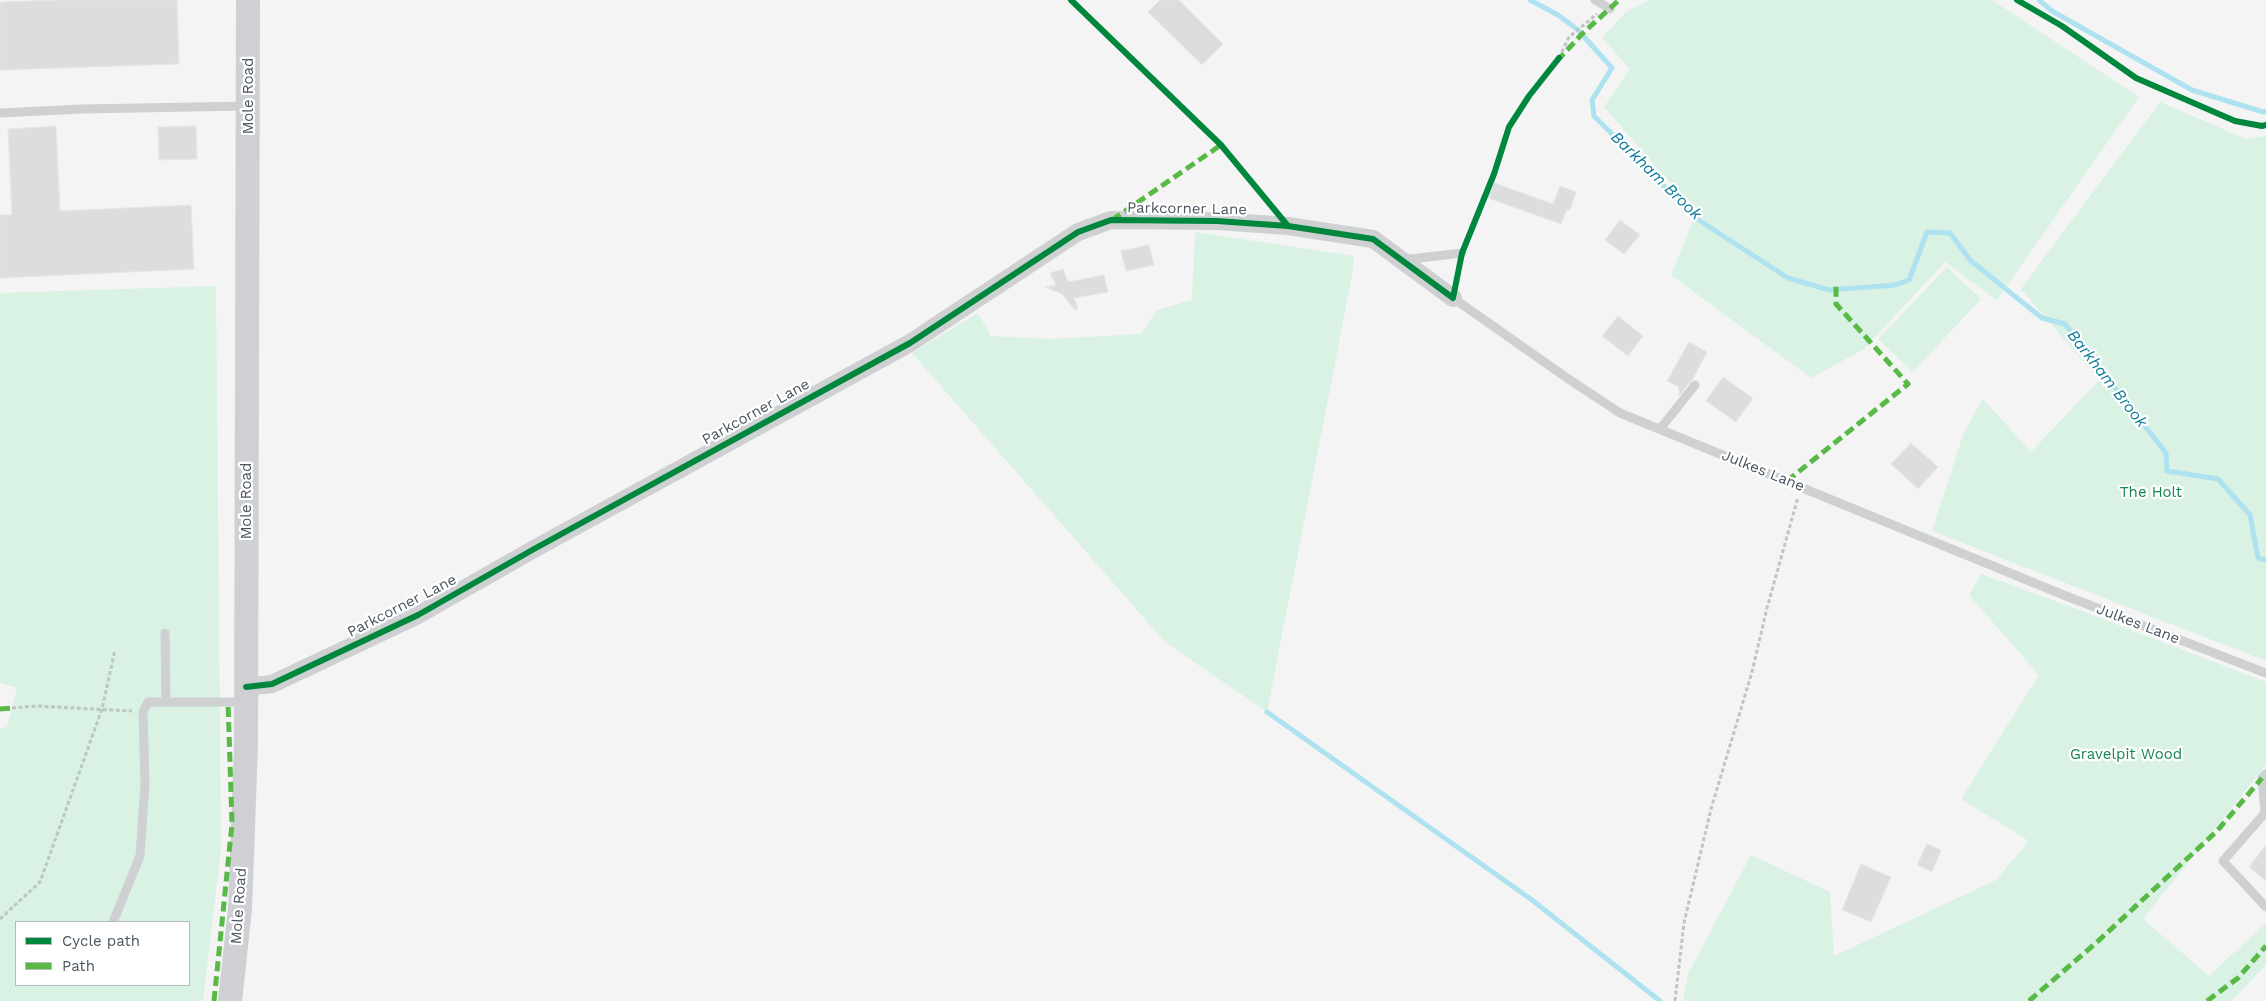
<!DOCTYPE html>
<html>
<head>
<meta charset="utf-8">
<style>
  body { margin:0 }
  #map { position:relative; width:2266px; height:1001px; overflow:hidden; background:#f4f4f4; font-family:"Work Sans",sans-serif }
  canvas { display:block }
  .legend { position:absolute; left:15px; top:921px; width:175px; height:65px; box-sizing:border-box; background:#fff; border:1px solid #b7bbc0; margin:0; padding:6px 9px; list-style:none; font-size:15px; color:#4a5661 }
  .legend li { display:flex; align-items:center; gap:10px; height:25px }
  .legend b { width:25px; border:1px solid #b7bbc0 }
</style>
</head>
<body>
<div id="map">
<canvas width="2266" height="1001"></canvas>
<ul class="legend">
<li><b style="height:6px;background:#00873e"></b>Cycle path</li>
<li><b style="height:6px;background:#58b947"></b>Path</li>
</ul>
</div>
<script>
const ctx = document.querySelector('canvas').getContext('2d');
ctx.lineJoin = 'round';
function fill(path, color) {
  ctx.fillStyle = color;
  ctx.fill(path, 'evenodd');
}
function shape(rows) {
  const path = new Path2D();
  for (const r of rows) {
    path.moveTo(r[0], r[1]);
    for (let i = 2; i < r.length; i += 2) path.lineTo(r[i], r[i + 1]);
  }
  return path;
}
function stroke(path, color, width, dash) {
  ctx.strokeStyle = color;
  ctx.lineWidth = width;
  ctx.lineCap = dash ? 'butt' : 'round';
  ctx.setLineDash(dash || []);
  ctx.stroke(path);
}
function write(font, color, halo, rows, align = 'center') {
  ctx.font = font + ' "Work Sans",sans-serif';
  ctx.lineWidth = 4.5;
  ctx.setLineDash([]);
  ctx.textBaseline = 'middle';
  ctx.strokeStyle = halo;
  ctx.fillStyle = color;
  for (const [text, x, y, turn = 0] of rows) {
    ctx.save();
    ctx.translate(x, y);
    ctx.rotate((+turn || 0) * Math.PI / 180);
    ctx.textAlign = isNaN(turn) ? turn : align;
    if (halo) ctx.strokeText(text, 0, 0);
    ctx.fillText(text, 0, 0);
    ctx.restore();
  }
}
fill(shape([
  [1650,0,1992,0,2139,97,1997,300,1945,262,1864,349,1811,378,1671,275,1698,209,1677,190,1604,107,1630,69,1602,38,1627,11],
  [2160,102,2246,139,2266,136,2266,661,1932,531,1964,432,1983,399,2031,452,2099,380,2021,289],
  [1195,232,1354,256,1352,276,1267,712,1165,642,912,353,978,313,991,336,1051,339,1141,334,1157,310,1192,300],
  [1947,267,1981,299,1913,372,1878,339],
  [216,286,221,848,203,1001,0,1001,0,728,7,727,17,688,0,683,0,293],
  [16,922,189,922,189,985,16,985],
  [1981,574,2074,608,2266,682,2266,765,2143,919,2209,976,2266,923,2266,965,2231,1001,1683,1001,1688,974,1751,855,1830,892,1834,956,1996,880,2029,841,1961,799,2039,675,1969,595]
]), '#d9f2e3');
stroke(shape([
  [1530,0,1558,15,1578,30,1612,68,1592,100,1594,116,1697,219,1788,278,1829,290,1895,285,1909,280,1927,232,1950,233,1971,261,2042,318,2065,324,2166,453,2167,471,2218,479,2250,515,2258,558,2266,560],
  [2039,0,2052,11,2192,90,2263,112,2266,111],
  [1267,712,1532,900,1660,1001]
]), '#aee2f0', 5);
const building = shape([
  [59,0,177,0,179,64,0,70,0,2,59,0],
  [1160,0,1179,0,1223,44,1202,65,1148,12,1160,0],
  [56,126,60,211,191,205,194,269,0,278,0,215,12,215,8,129,56,126],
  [196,126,197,159,159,160,158,127,196,126],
  [1494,183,1553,204,1560,186,1576,192,1570,210,1567,209,1561,224,1488,198,1494,183],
  [1620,220,1640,235,1624,254,1605,240,1620,220],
  [1149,245,1154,265,1126,271,1121,251,1149,245],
  [1063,269,1068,282,1104,275,1108,292,1074,298,1078,309,1075,310,1062,294,1045,287,1056,285,1050,273,1063,269],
  [1618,316,1643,336,1628,356,1602,336,1618,316],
  [1689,342,1707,352,1692,380,1679,396,1679,387,1667,381,1689,342],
  [1723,377,1753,398,1736,422,1706,401,1723,377],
  [1911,443,1938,467,1918,489,1891,464,1911,443],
  [1927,844,1941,850,1932,872,1917,865,1927,844],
  [2266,845,2266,881,2249,867,2266,845],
  [1861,864,1891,877,1871,922,1842,910,1861,864]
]);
fill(building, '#ddddde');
stroke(building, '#e5e6e7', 1);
stroke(shape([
  [1559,58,1569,37,1597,14],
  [12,708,36,706,132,711],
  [0,919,40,882,102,709,115,650],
  [1675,1001,1684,923,1711,809,1752,672,1767,608,1798,497]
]), '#bcc7c4', 3, [4, 2.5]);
stroke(shape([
  [1595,0,1610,9],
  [0,113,82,109,247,106],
  [1402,260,1462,253],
  [1453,298,1567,378,1620,413,2066,596,2266,673],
  [1660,429,1695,385],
  [165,633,166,702],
  [2266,774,2262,778,2265,813,2223,861,2266,907],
  [113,922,140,856,145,784,143,712,148,702,246,702]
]), '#ced0d2', 9);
stroke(shape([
  [246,687,272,684,418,615,534,549,910,343,1078,232,1111,220,1217,221,1288,226,1373,239,1453,298]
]), '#ced0d2', 18);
stroke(shape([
  [230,1001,240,909,246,746,248,0]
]), '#ced0d4', 24);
stroke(shape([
  [1557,61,1582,34,1619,0],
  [1112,220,1221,145],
  [1787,481,1908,384,1836,304,1836,284],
  [0,709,12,708],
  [214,1001,232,824,228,702],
  [2029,1001,2097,942,2217,831,2262,778],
  [2207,1001,2238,978,2266,946]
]), '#58b947', 5, [10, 5]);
stroke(shape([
  [1071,0,1221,145,1288,226],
  [2017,0,2062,26,2136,78,2235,121,2262,126,2266,125],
  [246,687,272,684,418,615,534,549,910,343,1078,232,1111,220,1217,221,1288,226,1373,239,1453,298,1462,253,1494,174,1509,127,1529,96,1559,58]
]), '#00873e', 6);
write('15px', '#4a5661', '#fff', [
  ["Mole Road",249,96,-90],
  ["Parkcorner Lane",1187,209,1],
  ["Parkcorner Lane",756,412,-29],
  ["Julkes Lane",1763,471,22],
  ["Mole Road",247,501,-90],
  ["Parkcorner Lane",402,606,-27],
  ["Julkes Lane",2138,624,21],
  ["Mole Road",239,906,-86]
]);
write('15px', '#17864f', '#fff', [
  ["The Holt",2151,493],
  ["Gravelpit Wood",2126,755]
]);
write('italic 16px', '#0c7c9b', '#fff', [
  ["Barkham Brook",1656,176,44],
  ["Barkham Brook",2107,379,52]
]);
</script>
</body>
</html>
